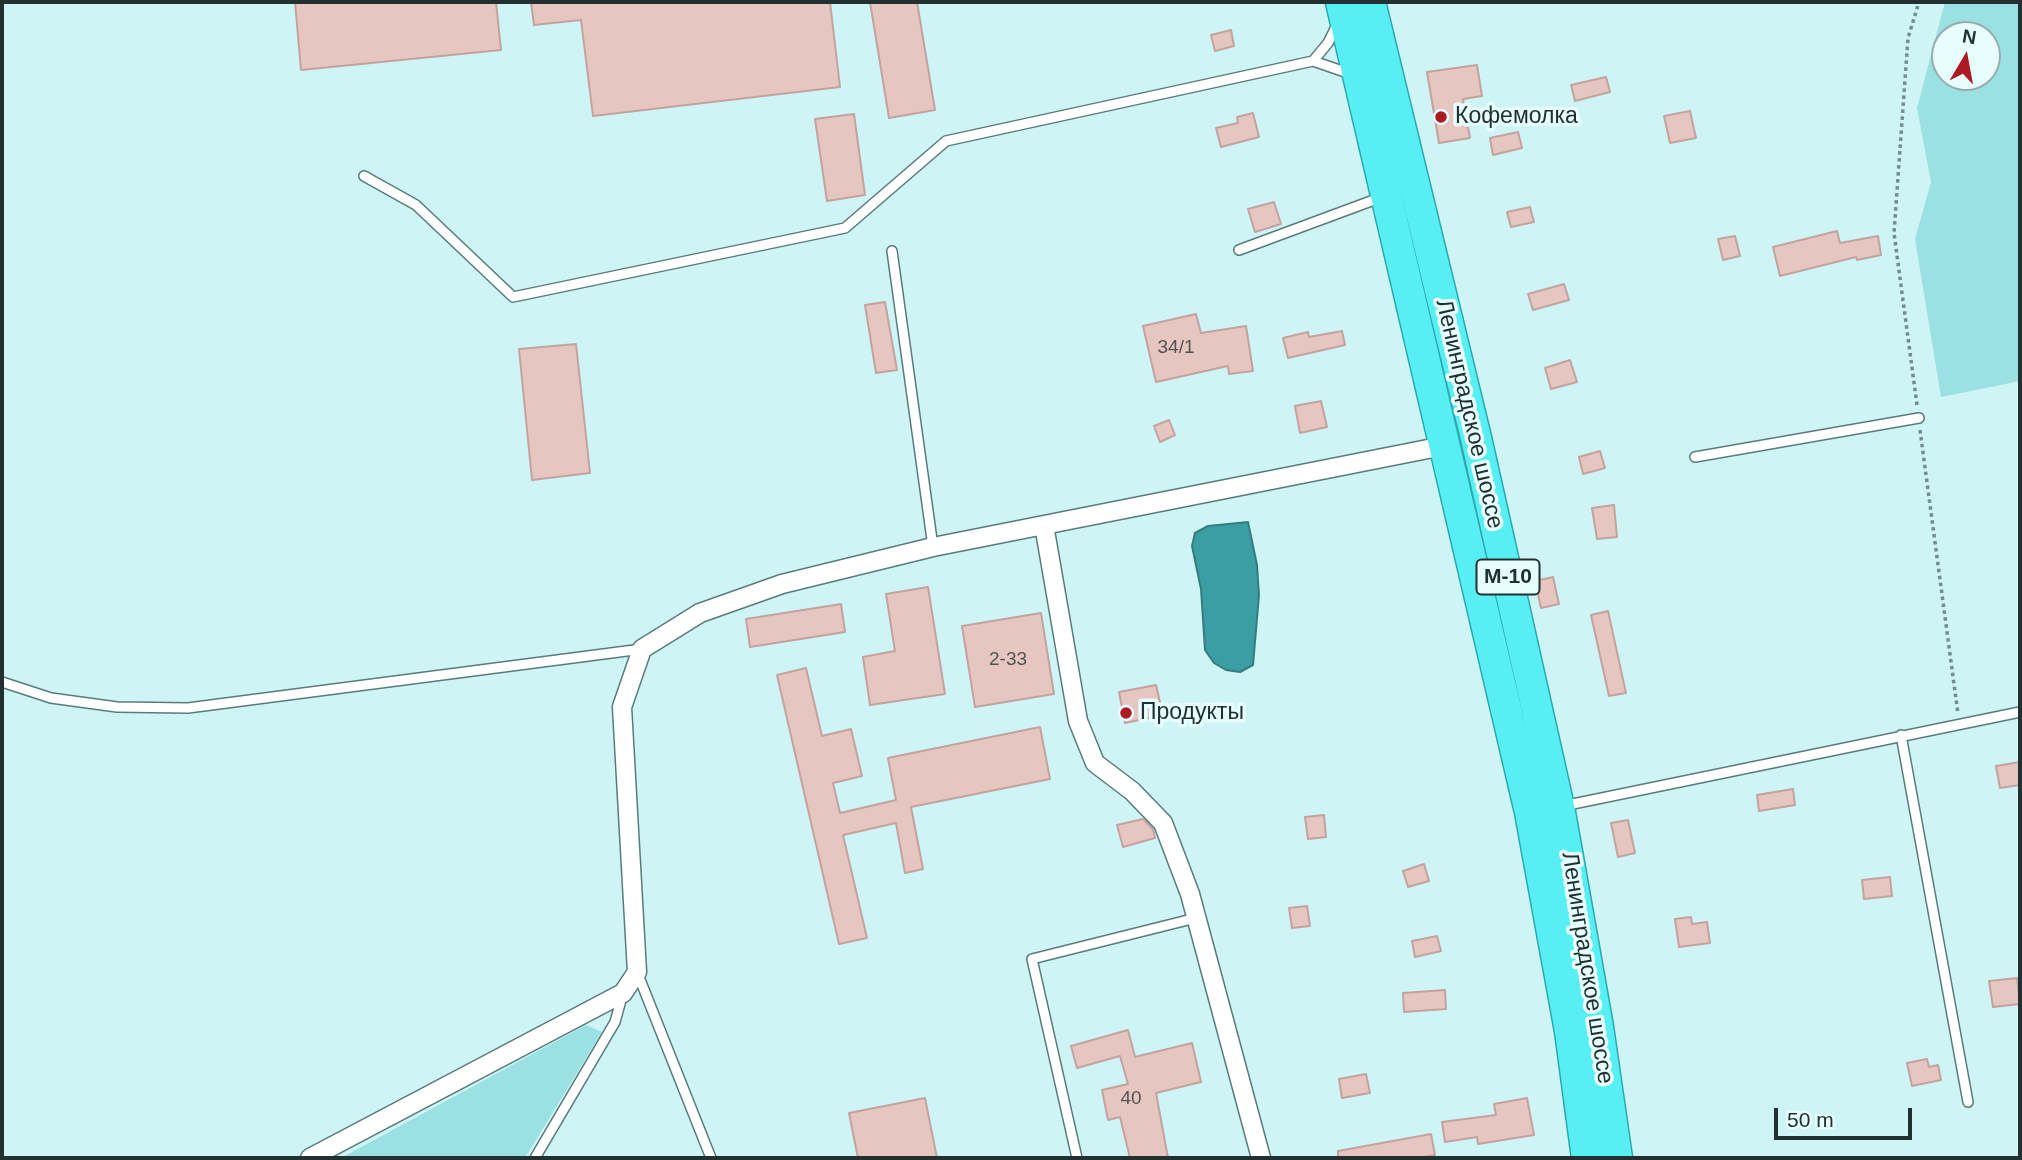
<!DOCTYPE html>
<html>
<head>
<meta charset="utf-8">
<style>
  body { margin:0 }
  #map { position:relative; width:2022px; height:1160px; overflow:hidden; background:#cef4f5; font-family:Helvetica,sans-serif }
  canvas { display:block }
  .frame { position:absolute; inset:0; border:4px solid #223031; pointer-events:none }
  .north { position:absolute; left:1931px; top:21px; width:70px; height:70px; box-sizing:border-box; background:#e7fefe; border:2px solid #98acac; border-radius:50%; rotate:10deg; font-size:19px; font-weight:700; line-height:28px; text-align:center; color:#223031 }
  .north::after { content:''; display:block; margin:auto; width:24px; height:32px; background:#ad1a21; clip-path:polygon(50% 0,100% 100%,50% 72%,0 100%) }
  .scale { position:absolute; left:1774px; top:1108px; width:138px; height:32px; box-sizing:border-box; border:4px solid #223031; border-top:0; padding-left:9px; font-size:21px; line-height:24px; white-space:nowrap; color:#223031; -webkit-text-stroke:5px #e7fefe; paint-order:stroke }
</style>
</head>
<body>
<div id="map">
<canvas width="2022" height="1160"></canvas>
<div class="frame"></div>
<div class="north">N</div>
<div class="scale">50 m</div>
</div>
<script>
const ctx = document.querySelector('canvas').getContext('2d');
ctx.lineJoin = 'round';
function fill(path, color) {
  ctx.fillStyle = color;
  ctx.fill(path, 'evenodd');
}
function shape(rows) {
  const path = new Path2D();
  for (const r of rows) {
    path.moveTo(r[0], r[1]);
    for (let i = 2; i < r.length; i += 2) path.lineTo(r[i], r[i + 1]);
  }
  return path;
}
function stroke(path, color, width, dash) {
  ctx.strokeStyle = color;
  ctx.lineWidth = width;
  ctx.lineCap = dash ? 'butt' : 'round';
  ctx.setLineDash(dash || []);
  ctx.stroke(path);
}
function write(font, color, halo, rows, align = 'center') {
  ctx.font = font + ' Helvetica,sans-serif';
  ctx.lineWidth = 7;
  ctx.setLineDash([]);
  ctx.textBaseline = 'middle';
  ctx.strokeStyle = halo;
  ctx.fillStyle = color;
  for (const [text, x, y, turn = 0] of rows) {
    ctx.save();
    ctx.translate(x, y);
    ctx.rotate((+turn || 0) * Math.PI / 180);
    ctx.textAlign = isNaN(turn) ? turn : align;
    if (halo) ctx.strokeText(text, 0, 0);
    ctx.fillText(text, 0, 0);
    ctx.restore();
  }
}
fill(shape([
  [1945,2,2020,2,2020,381,1941,397,1915,239,1931,182,1917,108],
  [1945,35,1987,35,1987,77,1945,77],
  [586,1025,602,1032,525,1158,341,1158]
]), '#9be1e3');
const water = shape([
  [1248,522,1257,565,1259,595,1253,665,1240,672,1226,670,1214,663,1205,650,1201,589,1192,546,1195,533,1208,526,1248,522]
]);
fill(water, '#3a9ea2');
stroke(water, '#337d80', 2);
const building = shape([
  [295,2,496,2,501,50,301,70,295,2],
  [531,2,830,2,840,87,593,116,581,20,534,25,531,2],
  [870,2,917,2,935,110,889,118,870,2],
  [1231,30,1234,46,1215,51,1211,35,1231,30],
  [1477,65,1482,96,1463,99,1470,138,1439,143,1427,72,1477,65],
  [1606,77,1610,92,1575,101,1571,85,1606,77],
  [1690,111,1696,138,1670,143,1664,116,1690,111],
  [1253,113,1259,137,1221,147,1216,128,1238,123,1237,117,1253,113],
  [854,114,865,195,827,201,815,119,854,114],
  [1518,132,1522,148,1493,155,1490,138,1518,132],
  [1274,202,1281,224,1255,232,1248,209,1274,202],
  [1530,207,1534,222,1511,227,1507,212,1530,207],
  [1837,231,1840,243,1878,236,1881,255,1857,260,1856,257,1780,276,1773,247,1837,231],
  [1735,236,1740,256,1723,260,1718,239,1735,236],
  [1564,284,1569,300,1533,310,1528,294,1564,284],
  [885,302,897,370,876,373,865,305,885,302],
  [1196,314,1201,333,1246,326,1253,371,1229,374,1228,366,1156,382,1143,326,1196,314],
  [1342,331,1345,345,1288,358,1283,338,1308,332,1309,337,1342,331],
  [576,344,590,473,532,480,519,349,576,344],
  [1570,360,1577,382,1551,389,1545,368,1570,360],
  [1321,401,1327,427,1300,433,1295,406,1321,401],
  [1169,420,1175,435,1160,442,1154,426,1169,420],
  [1600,451,1605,468,1583,474,1579,457,1600,451],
  [1614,505,1617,537,1597,539,1592,508,1614,505],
  [1553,577,1559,604,1541,608,1535,581,1553,577],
  [928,587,945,694,870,705,863,657,895,651,886,594,928,587],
  [841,604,845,632,750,647,746,619,841,604],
  [1608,611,1626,693,1609,696,1591,615,1608,611],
  [1041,613,1054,694,975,707,962,626,1041,613],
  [806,668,822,736,851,729,862,776,833,783,840,813,896,800,888,758,1040,727,1050,779,911,807,923,869,905,873,896,823,843,835,867,938,839,944,777,675,806,668],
  [1156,685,1163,715,1125,723,1119,692,1156,685],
  [2020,762,2020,785,2000,788,1996,766,2020,762],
  [1793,789,1795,805,1759,811,1757,795,1793,789],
  [1324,815,1326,837,1308,839,1305,817,1324,815],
  [1143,819,1153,829,1155,838,1123,847,1117,825,1143,819],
  [1628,820,1635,853,1618,857,1611,823,1628,820],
  [1424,864,1429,881,1408,887,1403,871,1424,864],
  [1890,877,1892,896,1864,899,1862,880,1890,877],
  [1307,906,1310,926,1292,928,1289,908,1307,906],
  [1691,917,1692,924,1707,922,1710,943,1679,947,1675,919,1691,917],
  [1437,936,1441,951,1415,957,1412,941,1437,936],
  [2017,978,2020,1004,1993,1007,1989,981,2017,978],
  [1445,990,1446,1009,1404,1012,1403,993,1445,990],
  [1128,1030,1135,1057,1192,1043,1201,1082,1156,1093,1168,1158,1130,1158,1120,1117,1108,1120,1102,1090,1128,1084,1120,1056,1077,1068,1071,1046,1128,1030],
  [1927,1059,1929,1067,1938,1065,1941,1080,1912,1086,1907,1063,1927,1059],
  [1366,1074,1370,1093,1342,1098,1339,1079,1366,1074],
  [925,1098,937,1158,858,1158,849,1113,925,1098],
  [1527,1098,1534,1135,1478,1144,1477,1137,1445,1142,1442,1122,1496,1115,1494,1104,1527,1098],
  [1431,1134,1435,1155,1418,1158,1338,1158,1338,1151,1431,1134]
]);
fill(building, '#e7c5c1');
stroke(building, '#c3a39f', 2);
const service = shape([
  [1313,61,1328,43,1337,25],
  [364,176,416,205,513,297,845,228,946,141,1313,61,1351,74],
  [1239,250,1382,197],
  [892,251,933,547],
  [1695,457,1919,418],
  [2,682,51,698,117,707,188,708,642,649],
  [1901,735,1968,1102],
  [1563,806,2020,712],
  [637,972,711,1158],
  [535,1158,615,1022,623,993],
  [1077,1158,1032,959,1196,918]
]);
const minor = shape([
  [1044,525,1078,721,1095,763,1132,791,1163,823,1190,894,1261,1158],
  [310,1158,623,993,637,972,622,707,642,649,700,613,782,584,933,547,1443,446]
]);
const trunk = shape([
  [1341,2,1530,812,1570,1031,1587,1158],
  [1370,2,1476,438,1559,807,1598,1027,1617,1158]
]);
stroke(service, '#597b7c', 12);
stroke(minor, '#597b7c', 21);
stroke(trunk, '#2aaaae', 33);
stroke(shape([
  [1917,405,1894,233,1908,38,1919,2],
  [1920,430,1958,714]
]), '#738d8e', 3.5, [3.5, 3.5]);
stroke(service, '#fff', 9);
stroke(minor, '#fff', 18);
stroke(trunk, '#58eff4', 30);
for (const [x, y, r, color] of [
  [1441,117,7,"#ad1a21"],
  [1126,713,7,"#ad1a21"]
]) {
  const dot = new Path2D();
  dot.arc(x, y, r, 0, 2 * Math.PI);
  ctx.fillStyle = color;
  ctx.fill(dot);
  stroke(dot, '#e7fefe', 2.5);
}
write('19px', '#535555', null, [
  ["34/1",1176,348],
  ["2-33",1008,660],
  ["40",1131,1099]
]);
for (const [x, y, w] of [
  [1508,577,63]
]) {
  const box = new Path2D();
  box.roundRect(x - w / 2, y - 17.5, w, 35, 5);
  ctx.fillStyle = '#e7fefe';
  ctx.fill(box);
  stroke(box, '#223031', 2);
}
write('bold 21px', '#223031', null, [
  ["М-10",1508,577]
]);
write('23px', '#223031', '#e7fefe', [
  ["Кофемолка",1455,117],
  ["Продукты",1140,713]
], 'left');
write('23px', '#223031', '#e7fefe', [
  ["Ленинградское шоссе",1469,414,77],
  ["Ленинградское шоссе",1587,968,81]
]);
</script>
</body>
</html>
